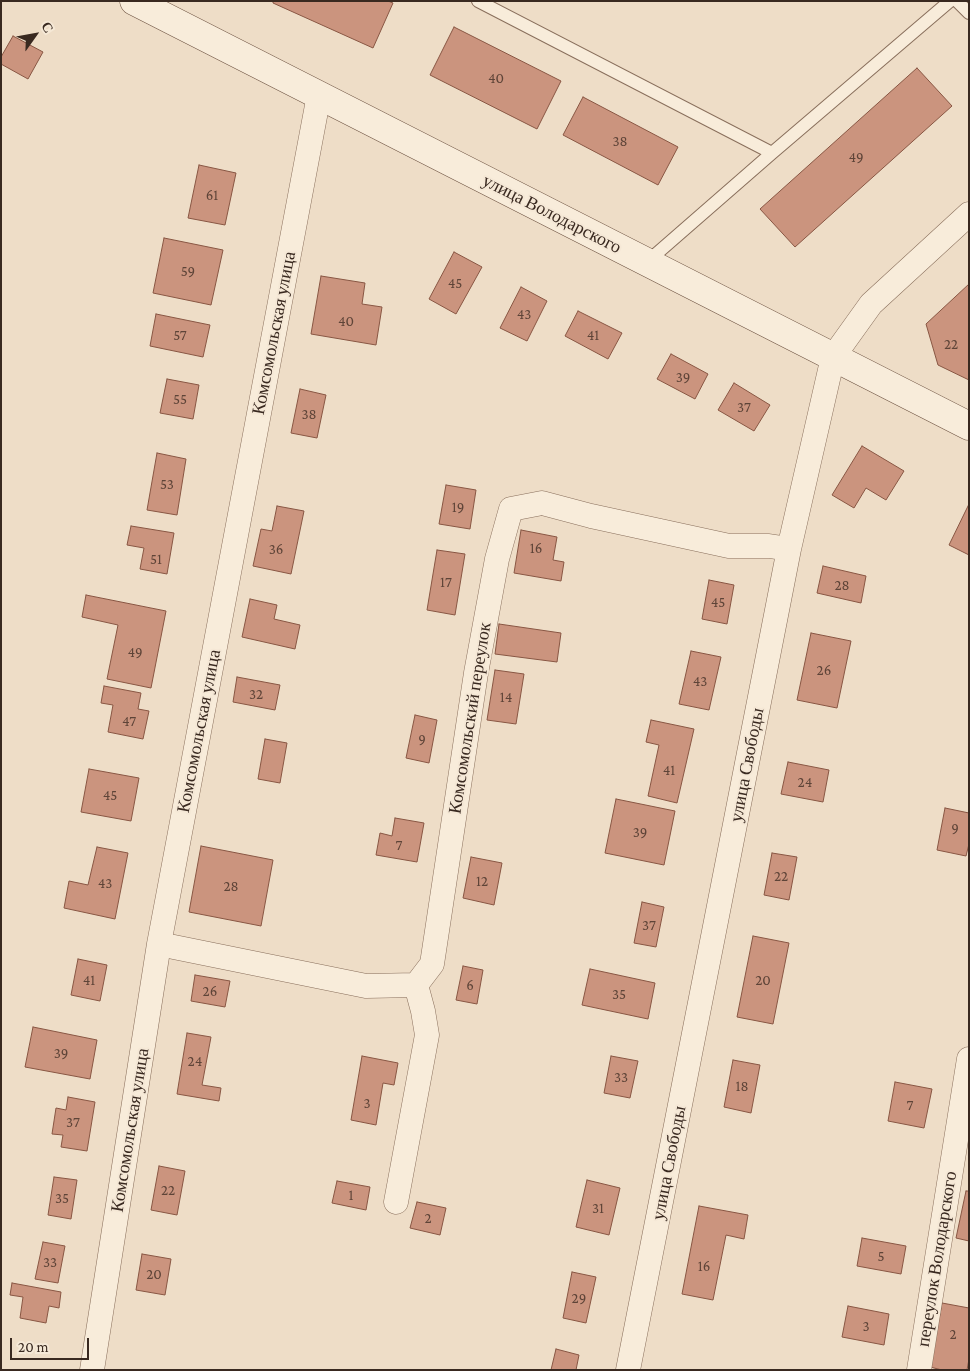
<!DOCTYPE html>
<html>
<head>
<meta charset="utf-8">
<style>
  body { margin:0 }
  #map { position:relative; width:970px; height:1371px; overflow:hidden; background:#eeddc7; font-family:"Crimson Pro",serif }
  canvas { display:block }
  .frame { position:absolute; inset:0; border:2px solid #392920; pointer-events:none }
  .north { position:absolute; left:10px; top:10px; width:50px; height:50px; -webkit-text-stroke:4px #f5e8d6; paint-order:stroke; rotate:58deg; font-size:14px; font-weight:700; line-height:20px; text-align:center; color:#392920 }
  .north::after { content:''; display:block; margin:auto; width:18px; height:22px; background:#392920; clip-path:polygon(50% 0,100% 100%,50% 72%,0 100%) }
  .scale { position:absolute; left:10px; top:1338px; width:79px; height:22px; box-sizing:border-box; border:2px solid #392920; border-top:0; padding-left:6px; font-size:15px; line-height:18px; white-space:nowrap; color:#392920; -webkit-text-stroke:4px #f5e8d6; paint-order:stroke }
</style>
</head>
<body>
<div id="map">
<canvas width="970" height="1371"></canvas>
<div class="frame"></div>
<div class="north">С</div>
<div class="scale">20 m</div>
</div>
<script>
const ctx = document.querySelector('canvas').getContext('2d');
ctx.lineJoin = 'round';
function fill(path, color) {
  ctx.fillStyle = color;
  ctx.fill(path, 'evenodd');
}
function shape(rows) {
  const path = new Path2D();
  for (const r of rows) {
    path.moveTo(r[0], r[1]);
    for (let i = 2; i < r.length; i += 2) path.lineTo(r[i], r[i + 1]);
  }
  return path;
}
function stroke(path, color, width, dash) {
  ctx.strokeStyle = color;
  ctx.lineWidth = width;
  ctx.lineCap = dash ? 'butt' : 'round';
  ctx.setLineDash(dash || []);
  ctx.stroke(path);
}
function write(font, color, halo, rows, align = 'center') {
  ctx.font = font + ' "Crimson Pro",serif';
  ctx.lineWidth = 4;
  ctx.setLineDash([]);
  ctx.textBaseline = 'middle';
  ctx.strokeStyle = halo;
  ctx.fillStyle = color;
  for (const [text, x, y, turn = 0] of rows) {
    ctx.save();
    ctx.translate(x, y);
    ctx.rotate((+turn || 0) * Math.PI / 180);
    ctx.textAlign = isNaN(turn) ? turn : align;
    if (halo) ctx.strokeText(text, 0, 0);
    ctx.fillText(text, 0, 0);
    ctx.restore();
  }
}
const building = shape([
  [273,1,388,1,393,3,373,48,273,3,273,1],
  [454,27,561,81,537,129,430,75,454,27],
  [13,36,43,52,28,79,1,64,1,57,13,36],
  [917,68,952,106,795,247,760,209,917,68],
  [583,97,678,147,658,185,563,135,583,97],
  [199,165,236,173,225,225,188,218,199,165],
  [164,238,223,250,211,305,153,293,164,238],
  [454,252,482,267,456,314,429,299,454,252],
  [321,276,365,283,362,304,382,307,376,345,311,334,321,276],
  [969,284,969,380,938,365,926,324,969,284],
  [521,287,547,301,527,341,500,328,521,287],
  [578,311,622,333,608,359,565,336,578,311],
  [156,314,210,325,203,357,150,346,156,314],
  [671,354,708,374,695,399,657,379,671,354],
  [167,379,199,385,193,419,160,413,167,379],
  [734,383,770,405,754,431,718,410,734,383],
  [300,389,326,395,317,438,291,433,300,389],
  [862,446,904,471,886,500,866,488,854,508,832,495,862,446],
  [157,453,186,459,177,515,147,510,157,453],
  [446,485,476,490,470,529,439,524,446,485],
  [969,504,969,555,949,545,969,504],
  [277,506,304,511,291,574,253,566,261,529,272,531,277,506],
  [131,526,174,533,167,574,140,569,144,548,127,545,131,526],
  [521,530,557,537,553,560,564,562,561,581,514,573,521,530],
  [437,550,465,554,455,615,427,610,437,550],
  [823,566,866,576,861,603,817,593,823,566],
  [709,580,734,585,727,624,702,619,709,580],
  [86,595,166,611,151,688,107,679,118,625,82,617,86,595],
  [250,599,277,605,274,619,300,625,295,649,242,637,250,599],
  [499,624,561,633,557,662,495,654,499,624],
  [811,633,851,641,837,708,797,700,811,633],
  [691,651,721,657,709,710,679,704,691,651],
  [495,670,524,674,516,724,487,720,495,670],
  [237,677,280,685,275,710,233,702,237,677],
  [104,686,141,693,138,709,149,711,143,739,108,732,113,705,101,703,104,686],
  [415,715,437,720,429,763,406,758,415,715],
  [651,720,694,729,677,803,648,796,659,745,646,742,651,720],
  [265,739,287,743,280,783,258,779,265,739],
  [788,762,829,770,823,802,781,794,788,762],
  [89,769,139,778,131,821,81,812,89,769],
  [616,799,675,811,664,865,605,853,616,799],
  [945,808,969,813,969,844,966,856,937,850,945,808],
  [395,818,424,823,417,862,376,855,380,833,392,836,395,818],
  [201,846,273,860,261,926,189,912,201,846],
  [97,847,128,853,115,919,64,908,69,881,88,885,97,847],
  [772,853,797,857,789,900,764,895,772,853],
  [471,857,502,863,494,905,463,898,471,857],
  [642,902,664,907,656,947,634,943,642,902],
  [753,936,789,943,773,1024,737,1017,753,936],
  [78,959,107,965,100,1001,71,995,78,959],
  [463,966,483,970,477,1004,456,1000,463,966],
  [590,969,655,983,648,1019,582,1005,590,969],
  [195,975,230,981,225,1007,191,1001,195,975],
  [33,1027,97,1040,90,1079,25,1067,33,1027],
  [187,1033,211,1037,202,1085,221,1088,219,1101,177,1094,187,1033],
  [362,1056,398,1063,394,1085,383,1083,376,1125,351,1120,362,1056],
  [611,1056,638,1061,630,1098,604,1093,611,1056],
  [733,1060,760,1065,751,1113,724,1107,733,1060],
  [895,1082,932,1089,924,1128,888,1121,895,1082],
  [68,1097,95,1102,87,1151,61,1147,63,1135,52,1134,56,1108,66,1110,68,1097],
  [159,1166,185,1171,177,1215,151,1210,159,1166],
  [54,1177,77,1180,71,1219,48,1215,54,1177],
  [587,1180,620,1188,609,1235,576,1227,587,1180],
  [337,1181,370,1187,366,1210,332,1203,337,1181],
  [966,1191,969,1191,969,1241,956,1238,966,1191],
  [417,1202,446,1208,440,1235,410,1228,417,1202],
  [699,1206,748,1215,744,1239,726,1235,713,1300,682,1294,699,1206],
  [862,1238,906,1246,901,1274,857,1266,862,1238],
  [43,1242,65,1246,58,1283,35,1279,43,1242],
  [142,1254,171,1259,165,1295,136,1290,142,1254],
  [572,1272,596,1277,586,1323,563,1318,572,1272],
  [12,1283,61,1292,59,1308,49,1306,46,1323,20,1318,23,1297,10,1295,12,1283],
  [942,1303,969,1308,969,1359,967,1370,942,1370,930,1367,942,1303],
  [848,1306,889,1314,884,1345,842,1337,848,1306],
  [556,1349,579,1355,576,1370,551,1370,556,1349]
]);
fill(building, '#cb947e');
stroke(building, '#885643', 1);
const lane = shape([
  [478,1,772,153],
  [957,1,969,13],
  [647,262,772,153,950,1]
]);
const street = shape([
  [159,944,366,986,416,985],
  [416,985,432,964,476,673,497,559,511,509,542,503,591,516,729,546,769,546,789,549],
  [396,1202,427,1035,423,1011,416,985],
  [92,1370,159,944,319,95],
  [628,1370,789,549,833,357,871,304,969,214],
  [919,1370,969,1059]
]);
const secondary = shape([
  [134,1,969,426]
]);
stroke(lane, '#896f5c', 14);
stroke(street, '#896f5c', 25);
stroke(secondary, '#6b503f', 29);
stroke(lane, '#f8ecda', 12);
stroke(street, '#f8ecda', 24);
stroke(secondary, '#f8ecda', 28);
write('15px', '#5e4438', null, [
  ["40",496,78],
  ["38",620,141],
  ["49",856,157],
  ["61",212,195],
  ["59",188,271],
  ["45",455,283],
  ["43",524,314],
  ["40",346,321],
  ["57",180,335],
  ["41",593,335],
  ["22",951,344],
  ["39",683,377],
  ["55",180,399],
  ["37",744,407],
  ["38",309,414],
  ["53",167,484],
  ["19",458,507],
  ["16",536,548],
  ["36",276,549],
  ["51",156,559],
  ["17",446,582],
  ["28",842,585],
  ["45",718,602],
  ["49",135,652],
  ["26",824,670],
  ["43",700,681],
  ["32",256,694],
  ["14",506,697],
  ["47",129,721],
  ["9",422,739],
  ["41",669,770],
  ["24",805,782],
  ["45",110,795],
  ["9",955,828],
  ["39",640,832],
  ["7",399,845],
  ["22",781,876],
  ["12",482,881],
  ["43",105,883],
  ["28",231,886],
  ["37",649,925],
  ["41",89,980],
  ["20",763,980],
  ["6",470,985],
  ["26",210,991],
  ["35",619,994],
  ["39",61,1053],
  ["24",195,1061],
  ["33",621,1077],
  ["18",742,1086],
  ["3",367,1103],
  ["7",910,1105],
  ["37",73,1122],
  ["22",168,1190],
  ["1",351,1195],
  ["35",62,1198],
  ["31",598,1208],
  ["2",428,1218],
  ["5",881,1256],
  ["33",50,1262],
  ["16",704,1266],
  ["20",154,1274],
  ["29",579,1298],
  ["3",866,1326],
  ["2",953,1334]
]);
write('18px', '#392920', '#f5e8d6', [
  ["улица Володарского",552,214,27],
  ["Комсомольская улица",274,333,-79],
  ["Комсомольский переулок",470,718,-81],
  ["Комсомольская улица",199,731,-79],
  ["улица Свободы",747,765,-79],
  ["Комсомольская улица",130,1130,-81],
  ["улица Свободы",669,1163,-79],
  ["переулок Володарского",937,1259,-81]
]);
</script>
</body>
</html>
